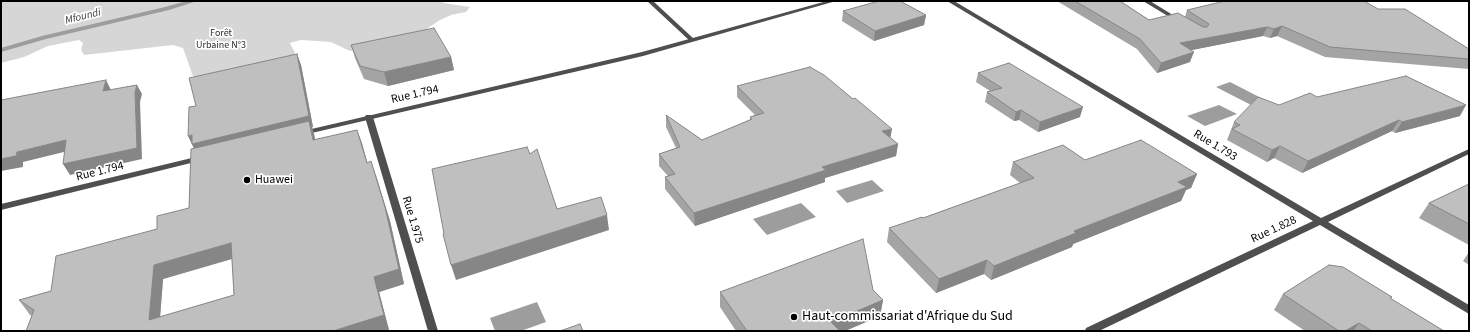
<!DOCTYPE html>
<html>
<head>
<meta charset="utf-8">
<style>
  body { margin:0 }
  #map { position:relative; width:1470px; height:332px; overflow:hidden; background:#fff; font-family:"Source Sans 3",sans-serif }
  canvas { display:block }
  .frame { position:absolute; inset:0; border:2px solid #000; pointer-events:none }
</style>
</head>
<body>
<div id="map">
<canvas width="1470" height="332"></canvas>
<div class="frame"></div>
</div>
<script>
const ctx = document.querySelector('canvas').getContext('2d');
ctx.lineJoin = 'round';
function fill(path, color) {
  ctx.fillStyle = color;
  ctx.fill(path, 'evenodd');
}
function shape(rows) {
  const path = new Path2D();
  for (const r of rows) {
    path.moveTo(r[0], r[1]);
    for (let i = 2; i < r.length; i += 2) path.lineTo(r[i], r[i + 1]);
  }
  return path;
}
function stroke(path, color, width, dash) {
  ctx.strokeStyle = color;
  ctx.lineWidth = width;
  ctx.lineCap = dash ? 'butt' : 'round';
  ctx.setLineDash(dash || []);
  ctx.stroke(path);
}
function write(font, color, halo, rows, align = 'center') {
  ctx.font = font + ' "Source Sans 3",sans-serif';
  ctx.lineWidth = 3.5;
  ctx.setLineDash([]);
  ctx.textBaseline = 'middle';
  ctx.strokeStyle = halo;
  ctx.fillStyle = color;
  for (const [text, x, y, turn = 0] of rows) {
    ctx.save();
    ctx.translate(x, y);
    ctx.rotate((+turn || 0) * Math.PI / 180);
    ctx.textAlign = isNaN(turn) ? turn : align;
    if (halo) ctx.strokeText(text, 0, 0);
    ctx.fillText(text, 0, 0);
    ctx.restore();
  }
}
fill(shape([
  [1,1,444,1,443,3,470,7,466,12,451,15,440,20,419,34,373,47,350,51,331,42,301,40,290,43,296,55,202,80,193,76,183,48,173,45,84,55,81,50,83,43,79,40,48,46,24,57,1,63]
]), '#d6d6d6');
fill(shape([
  [1230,82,1269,102,1255,107,1216,87],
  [1219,105,1237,114,1205,126,1187,116],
  [872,180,884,191,847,203,836,191],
  [801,203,816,217,767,235,753,219],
  [537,302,546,322,521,331,495,331,490,318]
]), '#9d9d9d');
fill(shape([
  [187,1,197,1,169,10,46,39,1,52,1,48,42,36,165,7,187,1]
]), '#9d9d9d');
fill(shape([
  [1143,1,1150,1,1181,20,1178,22,1176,21,1143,1]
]), '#4f4f4f');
fill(shape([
  [647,1,653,1,694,39,694,41,690,41,647,1],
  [947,1,954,1,1321,218,1469,149,1469,154,1328,222,1469,305,1469,314,1320,225,1099,331,1085,331,1086,328,1313,221,947,1],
  [366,115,372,115,373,117,438,331,428,331,365,117,366,115]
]), '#4f4f4f');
fill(shape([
  [827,1,836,1,643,56,303,135,299,133,303,131,642,52,827,1],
  [200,156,204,158,203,160,1,210,1,204,200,156]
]), '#4f4f4f');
fill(shape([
  [1057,1,1120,1,1149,20,1185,17,1187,10,1378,9,1469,49,1469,69,1325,57,1277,36,1270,38,1263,36,1191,50,1190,62,1157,73,1137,49],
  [843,11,926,15,924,25,874,41,842,21],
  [351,45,451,57,454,70,388,86,364,79,355,58],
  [297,54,301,65,313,127,312,127,314,134,315,140,357,130,367,162,376,175,390,221,404,284,379,292,389,330,32,316,30,315,19,300,51,291,157,229,189,208,194,148,192,143,196,106],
  [232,259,234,295,160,317,163,279],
  [978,73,1080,117,1038,132,1019,120,1014,121,985,102,987,92,990,91,976,82],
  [737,86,891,138,898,144,896,156,825,178,825,182,695,226,665,189,665,177,668,176,659,166,659,154,676,148,666,127,666,115,702,140,750,120,750,117,755,115,737,97],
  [1317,97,1460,116,1395,133,1392,131,1302,173,1274,158,1267,162,1227,140,1234,122,1279,105],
  [1085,160,1197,174,1191,188,1186,190,1181,201,1073,244,1072,247,991,280,984,274,936,293,887,242,889,228,923,218,1020,183,1010,175,1013,162],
  [1469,184,1469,245,1419,218,1429,203],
  [1469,252,1469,265,1463,261],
  [873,290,883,300,880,316,845,331,736,331,720,307,720,292],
  [1283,294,1391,299,1444,331,1305,331,1274,310]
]), '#a4a4a4');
fill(shape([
  [926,15,924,25,874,41,875,31],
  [1282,26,1277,36,1270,38,1274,29],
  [1267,27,1263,36,1177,53,1180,43],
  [1194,52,1190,62,1157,73,1161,63],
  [297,54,301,65,313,127,312,127,314,134,318,154,197,155,188,136,192,135],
  [451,57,454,70,388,86,384,72],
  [106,80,111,90,103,91],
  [137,85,142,94,140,102,142,159,70,175,63,164,135,92],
  [1466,105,1460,116,1395,133,1402,122],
  [1083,107,1080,117,1038,132,1040,122],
  [1021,110,1019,120,1014,121,1016,112],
  [1399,120,1392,131,1302,173,1308,161],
  [892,129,890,140,882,131],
  [357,130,362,143,371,176,367,163],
  [66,140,72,150,23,162,23,167,1,171,1,159,17,152],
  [898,144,896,156,825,178,825,182,695,226,694,213,822,167],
  [1280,146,1274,158,1267,162,1272,150],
  [371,161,390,221,404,284,379,292,389,330,386,331,333,331,374,277],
  [1197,174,1191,188,1186,190,1181,201,1073,244,1072,247,991,280,994,266,1074,231,1178,182],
  [607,215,609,230,456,280,451,265],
  [231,243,238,257,163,279,159,331,149,320,154,265],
  [987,260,984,274,936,293,939,279],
  [883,300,880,316,845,331,830,331,831,322],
  [1359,323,1353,331,1345,331]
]), '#868686');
const building = shape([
  [879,1,900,1,926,15,875,31,843,11,879,1],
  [1075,1,1120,1,1149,20,1178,13,1203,27,1207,27,1209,24,1187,10,1225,1,1364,1,1378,9,1405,9,1469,49,1469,59,1330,47,1282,26,1274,29,1267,27,1180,43,1194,52,1161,63,1140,39,1075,1],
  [434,28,451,57,384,72,360,66,351,45,434,28],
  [297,54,309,116,192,144,192,135,188,136,189,107,196,106,189,78,297,54],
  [1009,63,1083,107,1040,122,1021,110,1016,112,987,92,1002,88,978,73,1009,63],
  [810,67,824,75,853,99,855,98,892,129,882,131,898,144,822,167,826,170,694,213,665,177,675,174,659,154,680,147,666,115,702,140,752,119,750,117,764,113,737,86,810,67],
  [1406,76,1466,105,1402,122,1399,120,1308,161,1280,146,1272,150,1232,129,1240,125,1234,122,1258,97,1279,105,1310,93,1317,97,1406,76],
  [106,80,103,91,137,85,135,92,137,148,63,164,66,140,17,152,16,156,1,159,1,100,106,80],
  [309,121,313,140,357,130,367,163,371,161,385,207,399,269,374,277,384,315,333,331,26,331,34,310,19,300,51,291,56,256,157,229,157,216,189,208,191,149,309,121],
  [231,243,234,295,149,320,154,265,231,243],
  [1141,140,1197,174,1178,182,1187,187,1074,231,1076,233,994,266,987,260,939,279,889,228,922,217,923,218,1034,178,1013,162,1063,145,1085,160,1141,140],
  [527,147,530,154,537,149,557,209,601,197,607,215,451,265,443,234,444,234,432,169,527,147],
  [1469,184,1469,224,1429,203,1469,184],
  [863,239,873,290,883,300,831,322,840,331,747,331,720,292,863,239],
  [1329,265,1343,267,1392,297,1390,298,1444,331,1372,331,1359,323,1345,331,1339,331,1283,294,1329,265],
  [580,324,583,331,560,331,580,324]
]);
fill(building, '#bfbfbf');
stroke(building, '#868686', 1);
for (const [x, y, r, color] of [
  [247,180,4,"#000"],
  [794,317,4,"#000"]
]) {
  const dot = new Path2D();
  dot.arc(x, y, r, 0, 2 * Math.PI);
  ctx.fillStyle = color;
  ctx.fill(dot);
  stroke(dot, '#fff', 1.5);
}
write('10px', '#2d2d2d', '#fff', [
  ["Forêt",221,34],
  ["Urbaine N°3",221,46]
]);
write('italic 11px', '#3e3e3e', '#fff', [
  ["Mfoundi",83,17,-14]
]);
write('12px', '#000', '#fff', [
  ["Rue 1.794",415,95,-13],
  ["Rue 1.793",1215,146,31],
  ["Rue 1.794",100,172,-14],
  ["Rue 1.975",412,220,73],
  ["Rue 1.828",1274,230,-25]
]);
write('12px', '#000', '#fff', [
  ["Huawei",255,180]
], 'left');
write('14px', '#000', '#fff', [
  ["Haut-commissariat d'Afrique du Sud",802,317]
], 'left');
</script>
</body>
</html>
